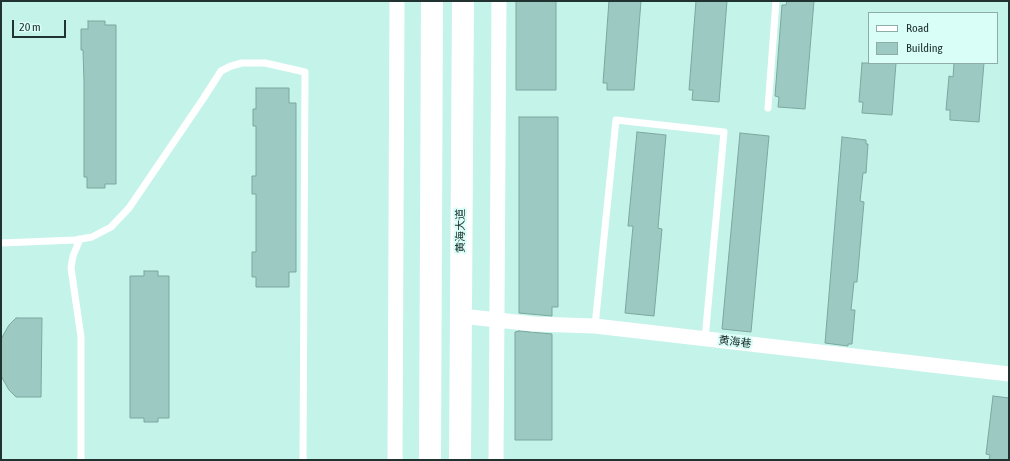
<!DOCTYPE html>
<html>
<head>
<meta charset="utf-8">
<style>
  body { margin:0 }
  #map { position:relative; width:1010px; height:461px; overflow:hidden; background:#c4f3ea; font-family:"Asap Condensed",sans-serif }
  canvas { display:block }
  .frame { position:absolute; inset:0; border:2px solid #213330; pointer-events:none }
  .legend { position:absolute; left:868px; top:12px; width:130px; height:52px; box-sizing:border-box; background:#d9fef7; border:1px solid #8fada7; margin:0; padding:5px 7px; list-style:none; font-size:12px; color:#213330 }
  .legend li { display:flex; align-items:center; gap:8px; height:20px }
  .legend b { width:20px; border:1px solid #8fada7 }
  .scale { position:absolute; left:12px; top:20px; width:54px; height:18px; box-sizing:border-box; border:2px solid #213330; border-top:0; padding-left:5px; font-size:12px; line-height:14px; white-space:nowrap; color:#213330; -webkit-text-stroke:3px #d9fef7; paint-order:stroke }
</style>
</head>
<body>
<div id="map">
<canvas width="1010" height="461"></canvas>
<div class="frame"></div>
<ul class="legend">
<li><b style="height:5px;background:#fff"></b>Road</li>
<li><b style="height:11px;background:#9cc9c1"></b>Building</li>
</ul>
<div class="scale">20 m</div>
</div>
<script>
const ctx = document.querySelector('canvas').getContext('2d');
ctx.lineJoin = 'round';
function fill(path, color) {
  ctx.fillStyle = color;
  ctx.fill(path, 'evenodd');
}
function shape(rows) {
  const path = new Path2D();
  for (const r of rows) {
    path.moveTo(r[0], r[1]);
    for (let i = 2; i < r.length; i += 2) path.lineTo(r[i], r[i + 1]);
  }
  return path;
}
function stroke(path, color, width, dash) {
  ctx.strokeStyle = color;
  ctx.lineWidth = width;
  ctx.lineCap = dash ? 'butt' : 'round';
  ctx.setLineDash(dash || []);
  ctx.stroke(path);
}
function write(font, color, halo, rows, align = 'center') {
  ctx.font = font + ' "Asap Condensed","Noto Sans SC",sans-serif';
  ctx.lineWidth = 4;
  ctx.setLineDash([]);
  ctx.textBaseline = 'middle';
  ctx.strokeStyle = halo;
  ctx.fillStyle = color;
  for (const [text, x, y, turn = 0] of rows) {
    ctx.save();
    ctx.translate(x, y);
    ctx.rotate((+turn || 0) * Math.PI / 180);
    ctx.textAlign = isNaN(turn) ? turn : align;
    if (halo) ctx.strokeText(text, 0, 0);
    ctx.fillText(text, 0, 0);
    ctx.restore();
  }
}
const building = shape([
  [516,1,556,1,556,90,516,90,516,1],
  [609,1,641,1,634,90,607,90,607,83,603,83,609,1],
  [696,1,727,1,719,102,692,100,693,90,689,90,696,1],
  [787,1,814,1,805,109,778,107,779,97,775,96,782,5,786,5,787,1],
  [88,21,105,21,105,25,116,25,116,184,105,184,105,188,87,188,87,177,84,177,84,82,83,50,81,50,81,29,88,29,88,21],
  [862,63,896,63,892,115,862,113,863,102,859,102,862,63],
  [954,63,984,63,979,122,950,120,950,110,946,110,949,76,953,77,954,63],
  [256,88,289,88,289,103,296,103,296,272,289,272,289,287,256,287,256,277,252,277,252,252,256,252,256,194,252,194,252,176,256,176,256,126,253,126,253,109,256,109,256,88],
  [519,117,558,117,558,307,552,307,552,316,519,313,519,117],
  [637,132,666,135,658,228,662,229,654,316,625,313,633,226,628,226,637,132],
  [740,133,769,136,751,332,722,329,740,133],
  [842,137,866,140,866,144,868,144,866,173,863,173,860,201,864,202,857,282,854,282,851,310,855,310,852,344,848,344,848,346,825,343,842,137],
  [144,271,158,271,158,276,169,276,169,418,158,418,158,422,144,422,144,418,130,418,130,276,144,276,144,271],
  [16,318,42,318,41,397,16,397,9,390,1,376,1,339,9,325,16,318],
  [519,331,552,334,552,440,515,440,515,332,519,331],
  [993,396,1009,398,1009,460,989,460,990,455,986,454,993,396]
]);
fill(building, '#9cc9c1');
stroke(building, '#7ba79f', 1);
stroke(shape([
  [768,108,776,1],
  [80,239,73,256,71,268,81,337,81,460],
  [1,243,75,240,92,237,111,227,129,208,203,99,221,71,231,66,242,63,265,63,305,72,303,460],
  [595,326,616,120,724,132,705,339]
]), '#fff', 7);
stroke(shape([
  [461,316,534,324,595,326,1009,374],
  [395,460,397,1],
  [496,460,499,1]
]), '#fff', 15);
stroke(shape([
  [430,460,432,1],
  [460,460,463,1]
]), '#fff', 22);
write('11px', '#213330', '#d9fef7', [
  ["黄海大道",461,231,-90],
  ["黄海巷",735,342,7]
]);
</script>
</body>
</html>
